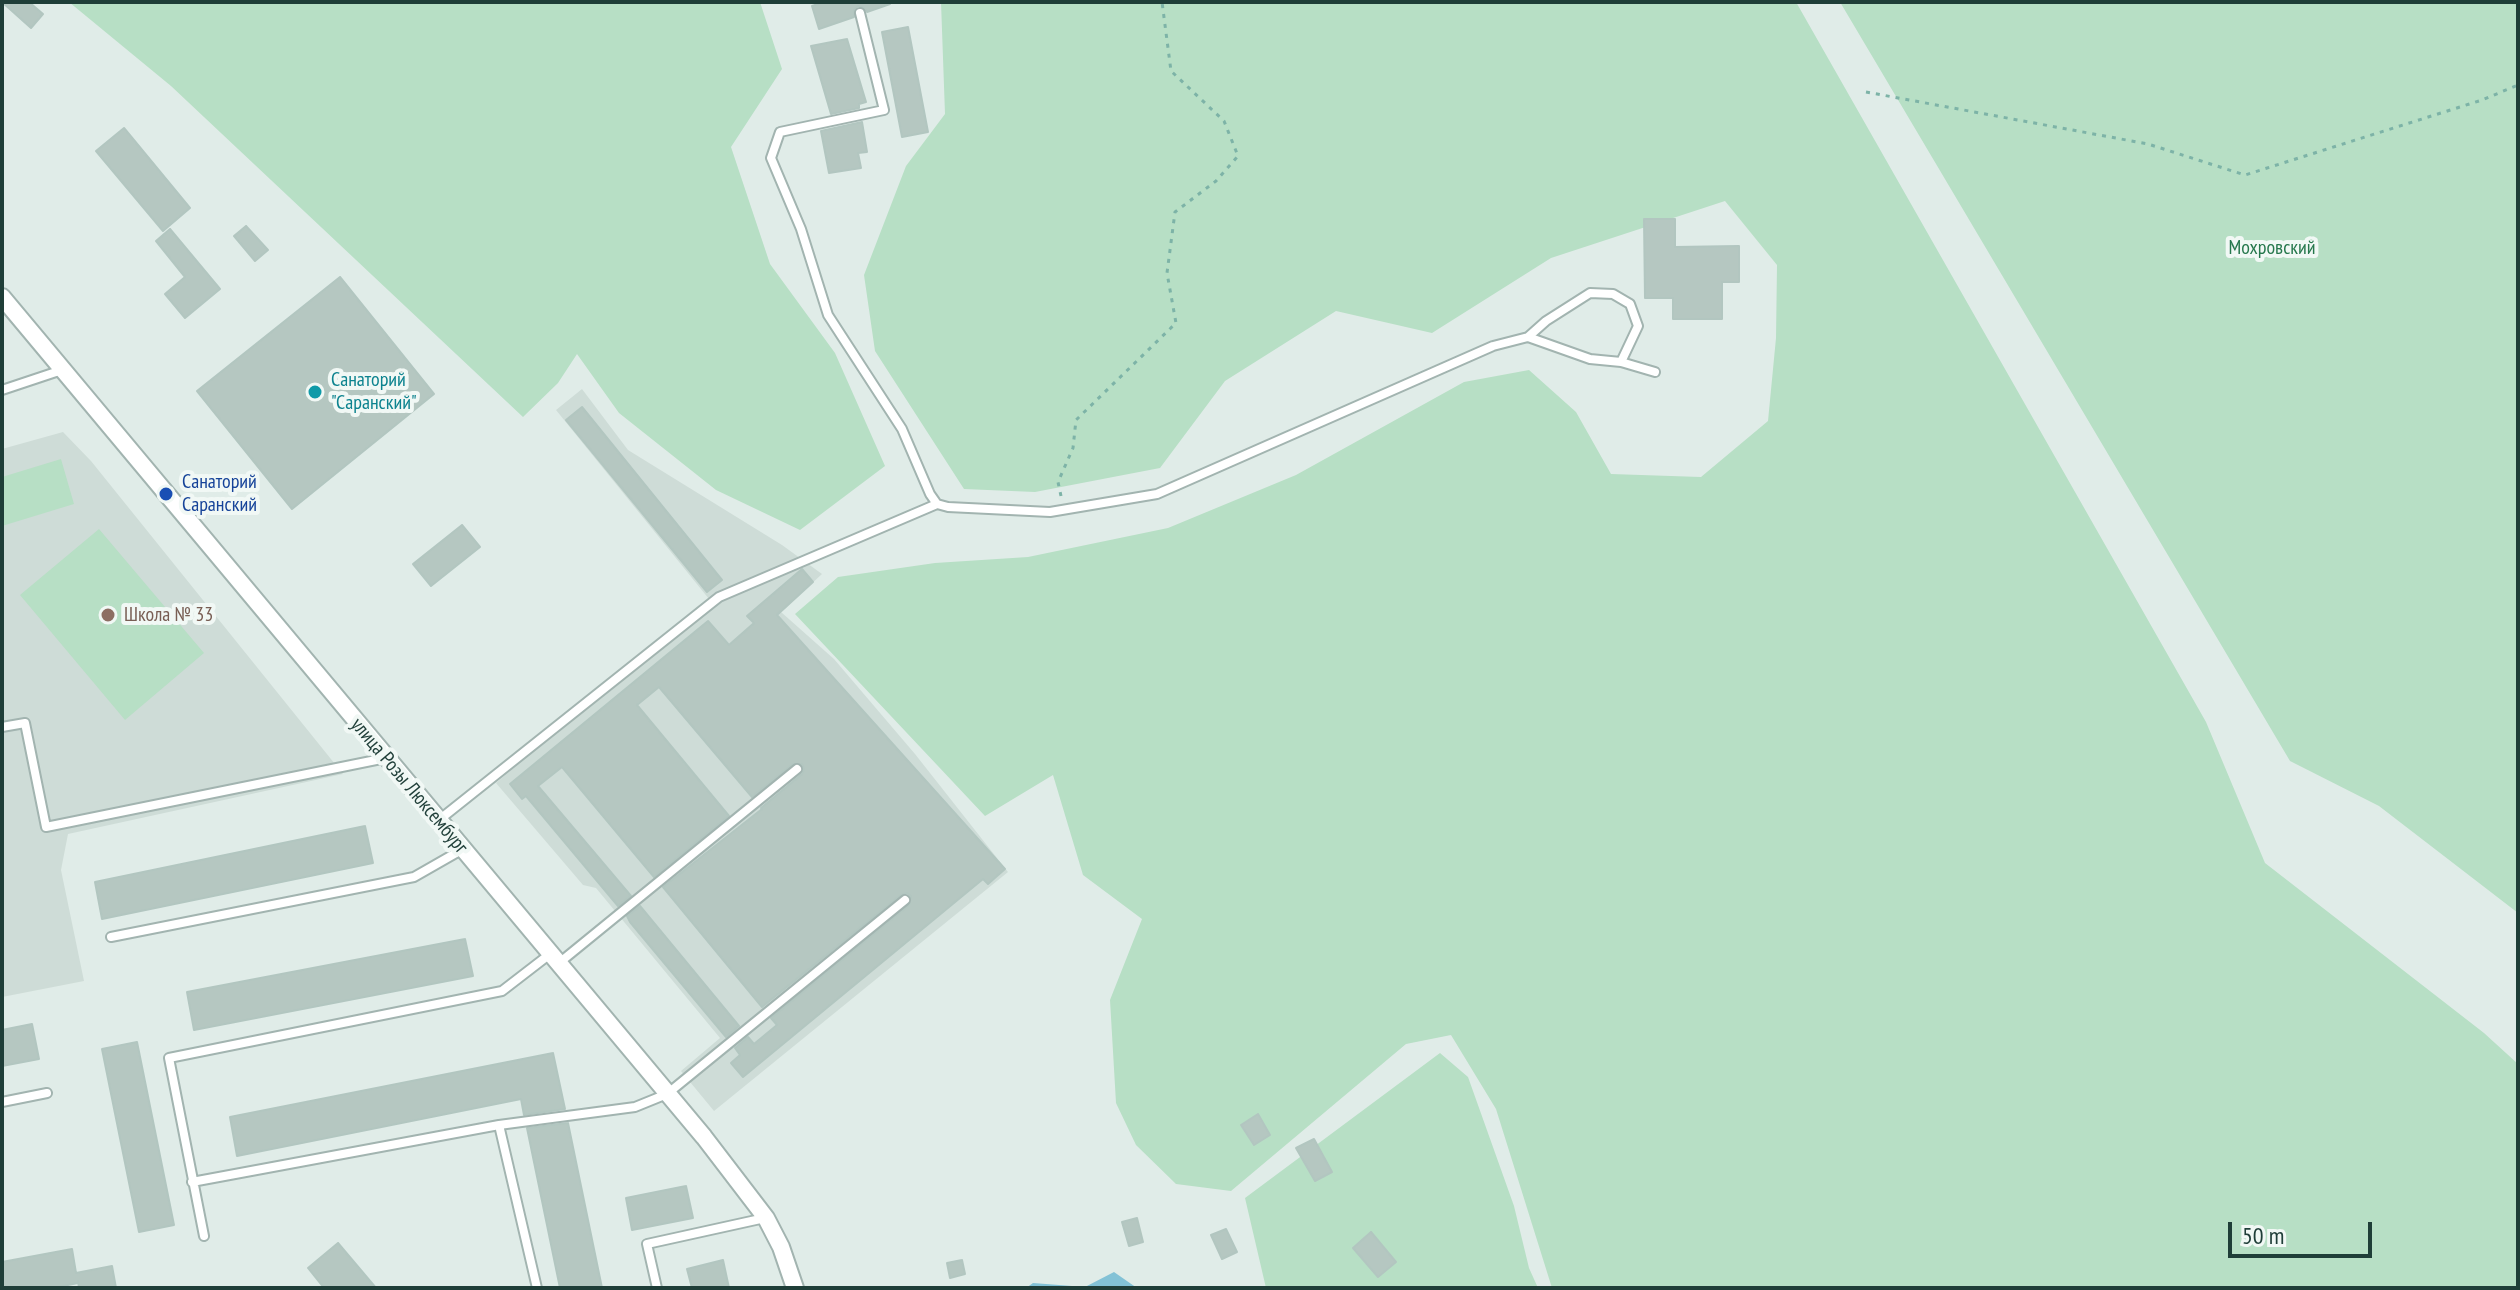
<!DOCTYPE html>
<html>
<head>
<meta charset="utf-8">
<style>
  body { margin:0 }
  #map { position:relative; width:2520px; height:1290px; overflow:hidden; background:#e0ece8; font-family:"PT Sans Narrow",sans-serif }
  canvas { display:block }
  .frame { position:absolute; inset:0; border:4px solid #1f3e38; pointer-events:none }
  .scale { position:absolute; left:2228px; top:1222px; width:144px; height:36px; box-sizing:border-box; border:4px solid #1f3e38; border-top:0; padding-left:10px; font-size:24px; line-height:28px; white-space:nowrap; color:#1f3e38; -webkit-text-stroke:6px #f1f8f5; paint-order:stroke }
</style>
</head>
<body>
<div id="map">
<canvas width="2520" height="1290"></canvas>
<div class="frame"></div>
<div class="scale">50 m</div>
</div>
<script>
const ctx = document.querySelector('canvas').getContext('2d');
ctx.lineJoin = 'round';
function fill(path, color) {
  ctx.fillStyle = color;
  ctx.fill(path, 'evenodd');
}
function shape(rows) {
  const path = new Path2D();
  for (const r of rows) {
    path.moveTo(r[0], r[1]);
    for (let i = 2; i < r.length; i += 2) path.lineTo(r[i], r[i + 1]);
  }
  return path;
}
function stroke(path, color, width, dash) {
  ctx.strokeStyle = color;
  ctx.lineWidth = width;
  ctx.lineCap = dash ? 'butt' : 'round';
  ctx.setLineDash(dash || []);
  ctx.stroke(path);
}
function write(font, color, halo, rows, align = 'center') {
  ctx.font = font + ' "PT Sans Narrow",sans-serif';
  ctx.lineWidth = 8;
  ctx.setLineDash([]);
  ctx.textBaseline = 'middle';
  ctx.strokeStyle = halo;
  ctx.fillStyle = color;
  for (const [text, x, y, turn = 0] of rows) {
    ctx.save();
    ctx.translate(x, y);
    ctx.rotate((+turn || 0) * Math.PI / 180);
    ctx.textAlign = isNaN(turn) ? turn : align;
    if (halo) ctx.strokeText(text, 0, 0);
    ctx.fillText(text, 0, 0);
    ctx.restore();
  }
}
fill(shape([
  [582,389,628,450,782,545,822,574,781,612,834,659,915,754,1008,872,714,1111,681,1071,720,1038,596,888,583,885,496,783,709,599,556,410],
  [63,432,91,461,343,774,68,834,61,870,84,981,2,997,2,449]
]), '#cedcd7');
fill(shape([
  [69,2,760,2,782,69,731,147,770,264,835,353,885,466,800,530,716,490,619,413,577,354,558,383,523,417,171,86],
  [941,2,1796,2,2206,722,2265,863,2484,1033,2518,1064,2518,1288,1552,1288,1496,1109,1451,1035,1406,1044,1231,1191,1176,1184,1136,1145,1116,1103,1110,1000,1142,919,1083,875,1053,775,985,816,795,614,838,577,935,563,1028,557,1168,528,1296,475,1464,382,1529,370,1576,412,1611,474,1701,477,1768,421,1776,338,1777,265,1725,201,1551,258,1432,333,1336,311,1225,381,1160,468,1035,492,964,489,875,351,864,275,906,166,945,114],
  [1840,2,2518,2,2518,913,2379,806,2290,761],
  [61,459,74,504,2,526,2,477],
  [99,529,204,653,125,720,20,595],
  [1440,1053,1468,1077,1514,1206,1529,1268,1538,1288,1266,1288,1245,1198]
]), '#b7dfc5');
fill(shape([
  [1114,1272,1137,1288,1026,1288,1033,1283,1085,1287]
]), '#83c2d6');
const building = shape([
  [2,2,29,2,43,14,31,28,2,2],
  [824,2,890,2,890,4,867,12,864,8,858,6,854,10,854,17,819,29,812,6,824,2],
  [908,27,928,132,902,137,882,32,908,27],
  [847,39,866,102,859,104,859,108,831,114,811,46,847,39],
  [862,122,867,152,858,153,861,168,829,173,821,131,862,122],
  [124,128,190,208,163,231,96,151,124,128],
  [1644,219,1675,219,1675,247,1739,246,1739,282,1722,282,1722,319,1673,319,1673,298,1645,298,1644,219],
  [246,226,268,250,255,261,234,236,246,226],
  [170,229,220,289,185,318,165,294,185,277,156,241,170,229],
  [340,277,434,394,292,509,197,391,340,277],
  [582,407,722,580,707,592,566,420,582,407],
  [462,525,480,547,431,586,413,564,462,525],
  [802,569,813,582,777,615,1005,869,988,884,983,879,743,1077,731,1063,740,1055,735,1048,748,1037,754,1044,777,1025,771,1018,909,905,911,896,907,893,901,895,762,1007,663,887,762,809,761,808,802,774,804,769,802,764,793,764,752,797,659,687,637,705,729,816,654,877,562,767,538,786,631,896,618,906,526,796,522,799,510,784,708,621,729,645,754,623,747,616,802,569],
  [365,826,373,863,102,919,95,882,365,826],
  [640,906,739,1026,726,1037,630,922,627,916,640,906],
  [465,939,473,976,194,1030,187,992,465,939],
  [32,1024,39,1059,2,1066,2,1030,32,1024],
  [137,1042,174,1225,139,1232,102,1049,137,1042],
  [553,1053,565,1109,524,1115,521,1099,237,1156,230,1117,553,1053],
  [1258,1114,1270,1135,1254,1145,1241,1125,1258,1114],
  [568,1123,602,1288,560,1288,527,1128,568,1123],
  [1314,1139,1332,1172,1315,1181,1296,1148,1314,1139],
  [686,1186,693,1218,632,1230,626,1198,686,1186],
  [1137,1218,1143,1242,1129,1246,1122,1222,1137,1218],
  [1226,1229,1237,1252,1222,1259,1211,1235,1226,1229],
  [1371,1232,1396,1262,1378,1277,1353,1248,1371,1232],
  [338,1243,376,1288,324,1288,308,1268,338,1243],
  [72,1249,76,1273,112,1266,116,1288,79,1288,78,1281,78,1283,53,1288,2,1288,2,1262,72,1249],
  [723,1260,729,1288,692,1288,687,1269,723,1260],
  [962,1260,965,1274,950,1278,947,1263,962,1260]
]);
fill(building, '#b5c7c1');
stroke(building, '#b2c6c0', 2);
const service = shape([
  [860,13,884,110,780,132,771,158,801,229,828,315,902,429,930,494,937,504,948,507,1050,512,1157,494,1493,346,1528,337,1590,359,1621,362,1655,372],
  [1528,337,1546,321,1590,293,1613,294,1630,304,1638,326,1621,362],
  [2,390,62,370],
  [2,727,25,723,46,827,386,758],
  [439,820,719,597,937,504],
  [111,937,414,877,463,849],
  [559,963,797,769],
  [2,1102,47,1093],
  [499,1125,635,1107,667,1094,905,900],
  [192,1182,499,1125,537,1288],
  [204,1236,169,1058,502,991,550,954],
  [657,1288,647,1244,765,1218]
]);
const minor = shape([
  [2,297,704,1137,766,1218,781,1247,795,1288]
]);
stroke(service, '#a2b4b0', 12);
stroke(minor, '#a2b4b0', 20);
stroke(shape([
  [1866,92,2148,144,2245,175,2482,100,2518,85],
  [1061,496,1058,482,1073,448,1076,420,1176,323,1167,273,1175,212,1216,181,1238,156,1224,121,1171,71,1162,2]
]), '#7db3a7', 3, [4, 6]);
stroke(service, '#fff', 8);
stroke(minor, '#fff', 16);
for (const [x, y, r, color] of [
  [315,392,8,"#0f9aa8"],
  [166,494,8,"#1a4fb4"],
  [108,615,8,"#8d6e63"]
]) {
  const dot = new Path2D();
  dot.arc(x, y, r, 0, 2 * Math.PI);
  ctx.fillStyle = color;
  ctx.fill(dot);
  stroke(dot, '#f1f8f5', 3);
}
write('20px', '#26784d', '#f1f8f5', [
  ["Мохровский",2272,248]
]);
write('20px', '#0d838f', '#f1f8f5', [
  ["Санаторий",331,380],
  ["\"Саранский\"",331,403]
], 'left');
write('20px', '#164399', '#f1f8f5', [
  ["Санаторий",182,482],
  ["Саранский",182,505]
], 'left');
write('20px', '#785e54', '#f1f8f5', [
  ["Школа № 33",124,615]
], 'left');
write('20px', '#1f3e38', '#f1f8f5', [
  ["улица Розы Люксембург",409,786,50]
]);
</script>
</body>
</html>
